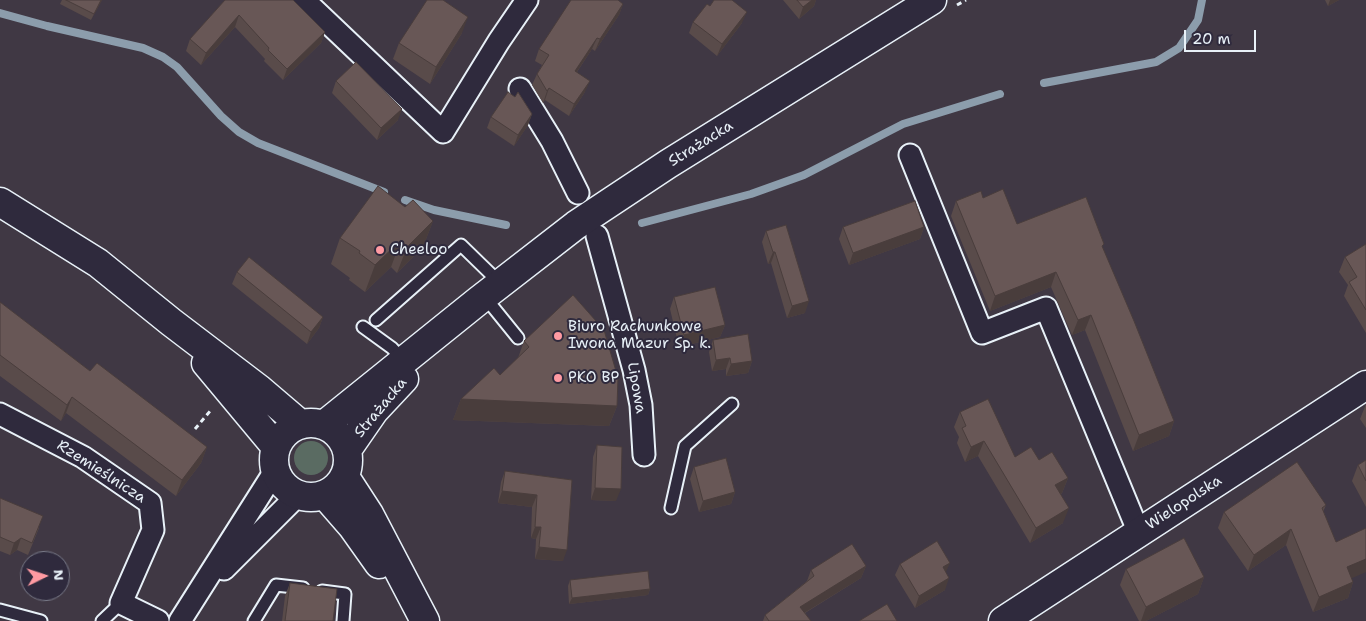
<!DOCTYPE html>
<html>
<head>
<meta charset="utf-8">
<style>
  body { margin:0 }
  #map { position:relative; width:1366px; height:621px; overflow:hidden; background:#403844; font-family:"Shantell Sans",sans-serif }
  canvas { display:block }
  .north { position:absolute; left:20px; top:551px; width:50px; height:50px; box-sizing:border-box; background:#2f2a3d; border:1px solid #797a88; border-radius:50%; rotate:86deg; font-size:14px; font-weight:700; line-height:20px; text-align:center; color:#e8f1f8 }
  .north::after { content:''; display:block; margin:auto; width:18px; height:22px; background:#ff9aa2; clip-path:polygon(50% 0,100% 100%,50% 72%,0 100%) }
  .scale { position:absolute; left:1184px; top:30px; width:72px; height:22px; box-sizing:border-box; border:2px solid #e8f1f8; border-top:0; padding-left:6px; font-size:15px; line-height:18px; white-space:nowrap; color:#e8f1f8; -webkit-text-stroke:4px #2f2a3d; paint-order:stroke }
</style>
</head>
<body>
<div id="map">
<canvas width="1366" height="621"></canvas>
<div class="north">N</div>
<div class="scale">20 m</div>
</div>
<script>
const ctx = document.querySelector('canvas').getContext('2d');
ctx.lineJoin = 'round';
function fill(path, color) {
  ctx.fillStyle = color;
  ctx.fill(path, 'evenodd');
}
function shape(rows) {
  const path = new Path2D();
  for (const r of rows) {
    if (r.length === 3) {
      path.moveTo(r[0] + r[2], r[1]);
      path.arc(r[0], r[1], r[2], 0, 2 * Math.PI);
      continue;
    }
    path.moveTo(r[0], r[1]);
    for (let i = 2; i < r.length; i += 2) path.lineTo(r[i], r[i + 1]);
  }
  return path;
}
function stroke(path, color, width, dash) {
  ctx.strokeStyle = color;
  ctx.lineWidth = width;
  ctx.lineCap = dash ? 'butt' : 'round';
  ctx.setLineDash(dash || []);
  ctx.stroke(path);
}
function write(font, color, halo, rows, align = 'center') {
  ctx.font = font + ' "Shantell Sans",sans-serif';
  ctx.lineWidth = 4;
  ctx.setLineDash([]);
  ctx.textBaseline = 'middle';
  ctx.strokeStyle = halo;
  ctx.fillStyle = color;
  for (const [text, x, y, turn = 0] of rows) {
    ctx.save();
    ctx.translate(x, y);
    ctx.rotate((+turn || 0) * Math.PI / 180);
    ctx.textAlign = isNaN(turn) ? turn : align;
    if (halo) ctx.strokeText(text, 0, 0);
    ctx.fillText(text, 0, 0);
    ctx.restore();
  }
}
fill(shape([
  [311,458,17]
]), '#5a6b62');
stroke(shape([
  [0,13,47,26,143,48,163,57,177,67,221,116,239,132,258,143,384,192],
  [1044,83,1156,62,1179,48,1198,20,1202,0],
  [405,200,434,210,506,225],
  [642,223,751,194,804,175,903,124,1000,94]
]), '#8c9dac', 8);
const lane = shape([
  [484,296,518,338],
  [376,320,461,245,500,283],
  [363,327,392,348,404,361],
  [671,508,685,446,732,404],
  [322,591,345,594,343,621],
  [0,610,41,621],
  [102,621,121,603],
  [254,621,276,585,303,588]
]);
const street = shape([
  [304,0,443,132,499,41,527,0],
  [520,89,552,141,578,193],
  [910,155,982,333,1046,308,1139,533],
  [597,236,634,370,641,405,644,455],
  [0,414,83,457,150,503,153,530,121,603,158,621],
  [224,569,298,495],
  [180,621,275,471]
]);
const secondary = shape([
  [0,202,98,263,171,322,259,389,300,424],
  [206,363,276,447],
  [311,460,37],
  [324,425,478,301,576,225,668,164,932,0],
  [347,450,374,411,404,379],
  [345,477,369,514,425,621],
  [325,495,352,526,379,564],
  [1003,621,1366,385]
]);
stroke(lane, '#e8f1f8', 15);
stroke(street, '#e8f1f8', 25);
stroke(secondary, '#e8f1f8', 31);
stroke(shape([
  [957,5,966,0],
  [195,429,211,410]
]), '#e8f1f8', 3, [5, 4]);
stroke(lane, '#2f2a3d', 11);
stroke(street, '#2f2a3d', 21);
stroke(secondary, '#2f2a3d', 28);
fill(shape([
  [62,0,102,0,91,20,60,4],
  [225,0,325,32,321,43,283,80,264,61,265,59,235,27,201,65,186,51,190,39],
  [783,0,816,0,814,6,799,19],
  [1325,0,1339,0,1328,6],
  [623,4,619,15,595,51,592,49,577,72,585,92,569,116,545,100,543,103,532,85,537,74,542,65,535,61,539,49],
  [710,6,742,23,717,56,689,33,693,22],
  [462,33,430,84,393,59,399,43],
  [336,81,398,120,377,140,332,93],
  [515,97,532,114,528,125,514,146,487,128,491,117],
  [956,201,1017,224,1103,249,1174,421,1169,436,1133,451,1085,330,1072,335,1051,287,990,311,951,216],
  [405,207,433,221,423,247,397,273,391,267,365,292,349,280,350,278,331,264,340,238],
  [843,227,924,227,920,239,849,265,839,239],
  [766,231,805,313,787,318,771,263,768,264,762,242],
  [1366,244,1366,333,1344,296,1348,285,1339,272,1345,257],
  [237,272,323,317,319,328,307,344,232,284],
  [674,297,725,325,720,337,679,347,670,309],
  [0,302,90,371,207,447,201,463,176,496,66,413,61,421,0,376],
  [713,340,752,361,748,373,726,376,726,369,712,371,709,352],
  [524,341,617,406,609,426,453,420,461,399,500,375,518,358],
  [1366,404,1366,428,1360,419],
  [960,412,1015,457,1039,460,1068,478,1062,493,1061,494,1063,523,1030,543,978,456,965,462,957,443,959,437,954,427],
  [597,445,616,501,591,500,593,457],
  [1366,460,1366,507,1352,481,1358,465],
  [694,467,735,492,731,504,699,512,690,479],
  [505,471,572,480,563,561,535,559,536,539,531,538,532,507,498,503,501,482],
  [0,498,39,528,28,555,17,550,10,555,0,551],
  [1326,505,1323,512,1353,582,1348,598,1313,612,1286,545,1248,571,1218,528,1224,512],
  [900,564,946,573,945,590,915,608,895,575],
  [866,566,861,578,805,613,811,621,763,621,765,615,807,581,811,570],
  [1126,569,1204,577,1198,594,1146,621,1139,621,1120,585],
  [570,580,650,589,648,595,569,604,568,586],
  [290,583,333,621,282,621,285,596]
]), '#594b4a');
fill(shape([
  [101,0,102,0,91,20],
  [812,0,816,0,814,6,799,19,803,7],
  [1330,0,1339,0,1328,6],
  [623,4,619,15,595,51,600,39],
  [747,12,742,23,717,56,722,44],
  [239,15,235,27,201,65,206,53],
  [468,17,462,33,430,84,436,67],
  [325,32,321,43,283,80,287,69],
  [597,38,592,49,570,82,575,71],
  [590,81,585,92,569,116,574,104],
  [549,88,545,100,543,103,547,91],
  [402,109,398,120,377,140,381,128],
  [532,114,528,125,514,146,518,135],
  [433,221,423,247,397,273,407,247],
  [924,227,920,239,849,265,853,253],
  [401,240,391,267,365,292,375,265],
  [773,252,775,252,771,263,768,264],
  [1056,272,1051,287,990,311,995,296],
  [809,301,805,313,787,318,792,306],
  [1091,315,1085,330,1072,335,1078,320],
  [323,317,319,328,307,344,311,332],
  [725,325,720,337,679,347,684,335],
  [730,358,726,369,712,371,716,360],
  [752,361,748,373,726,376,731,364],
  [72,397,66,413,61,421,67,405],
  [461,399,617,406,609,426,453,420],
  [1174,421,1169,436,1133,451,1139,435],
  [984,441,978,456,965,462,971,447],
  [207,447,201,463,176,496,182,480],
  [1068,478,1062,493,1050,501,1055,485],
  [595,488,621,489,616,501,591,500],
  [502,491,537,495,532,507,498,503],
  [735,492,731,504,699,512,703,501],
  [1069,508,1063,523,1030,543,1036,528],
  [535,527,541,527,536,539,531,538],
  [1291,529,1286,545,1248,571,1254,555],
  [21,538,17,550,10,555,14,543],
  [539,547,567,550,563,561,535,559],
  [1366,559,1366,572,1341,583,1347,567],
  [950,563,945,574,943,567],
  [866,566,861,578,796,618,800,607],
  [1204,577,1198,594,1146,621,1141,621,1146,607],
  [949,578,945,590,915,608,919,596],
  [1353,582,1348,598,1313,612,1319,597],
  [650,589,648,595,569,604,572,598]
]), '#493d3c');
const building = shape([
  [66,0,101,0,94,14,66,0],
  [225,0,293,0,325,32,287,69,268,50,269,48,239,15,206,53,190,39,225,0],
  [427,0,443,0,468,17,436,67,399,43,427,0],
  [571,0,618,0,623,4,600,39,597,38,575,71,590,81,574,104,549,88,547,91,537,74,549,55,539,49,571,0],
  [714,0,732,0,747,12,722,44,693,22,707,4,710,6,714,0],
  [797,0,812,0,803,7,797,0],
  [356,62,402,109,381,128,336,81,356,62],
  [508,92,515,97,518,92,532,114,518,135,491,117,508,92],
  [378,186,405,207,413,200,433,221,407,247,401,240,375,265,359,253,360,251,340,238,378,186],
  [1003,189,1017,224,1086,197,1104,244,1102,246,1134,321,1174,421,1139,435,1091,315,1078,320,1056,272,995,296,956,201,981,191,983,198,1003,189],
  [915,201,924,227,853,253,843,227,915,201],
  [786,225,809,301,792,306,775,252,773,252,766,231,786,225],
  [1366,244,1366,310,1349,282,1357,277,1345,257,1366,244],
  [249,257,323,317,311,332,237,272,249,257],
  [715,287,725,325,684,335,674,297,715,287],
  [573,295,604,330,618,378,617,406,461,399,494,368,500,375,529,347,524,341,573,295],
  [0,302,90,371,97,363,207,447,182,480,72,397,67,405,0,355,0,302],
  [748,334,752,361,731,364,730,358,716,360,713,340,748,334],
  [988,399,1015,457,1031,447,1039,460,1052,452,1068,478,1055,485,1069,508,1036,528,984,441,971,447,962,428,966,426,960,412,988,399],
  [597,445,622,447,621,489,595,488,597,445],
  [726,458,735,492,703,501,694,467,726,458],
  [1366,460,1366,481,1358,465,1366,460],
  [1297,462,1326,505,1322,508,1336,542,1366,528,1366,559,1347,567,1353,582,1319,597,1291,529,1254,555,1224,512,1297,462],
  [505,471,572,480,567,550,539,547,541,527,535,527,537,495,502,491,505,471],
  [0,498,43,516,32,543,21,538,14,543,0,537,0,498],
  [1184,538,1204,577,1146,607,1126,569,1184,538],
  [937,541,950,563,943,567,949,578,919,596,900,564,937,541],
  [852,544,866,566,800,607,811,621,769,621,765,615,814,576,811,570,852,544],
  [648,571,650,589,572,598,570,580,648,571],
  [290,583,337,589,333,621,285,621,290,583],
  [887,604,897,621,859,621,887,604]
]);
fill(building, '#685756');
stroke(building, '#493d3c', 1);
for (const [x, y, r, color] of [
  [380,250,5,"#ff9aa2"],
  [558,336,5,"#ff9aa2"],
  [558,378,5,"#ff9aa2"]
]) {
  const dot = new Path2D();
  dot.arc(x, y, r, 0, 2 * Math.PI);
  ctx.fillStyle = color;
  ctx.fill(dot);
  stroke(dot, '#2f2a3d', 2);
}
write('15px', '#e8f1f8', '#2f2a3d', [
  ["Strażacka",701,144,-32],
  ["Lipowa",636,388,80],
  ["Strażacka",381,408,-50],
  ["Rzemieślnicza",101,472,33],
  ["Wielopolska",1184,503,-33]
]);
write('15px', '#e8f1f8', '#2f2a3d', [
  ["Cheeloo",390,250],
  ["Biuro Rachunkowe",568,327],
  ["Iwona Mazur Sp. k.",568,344],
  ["PKO BP",568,378]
], 'left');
</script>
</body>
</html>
